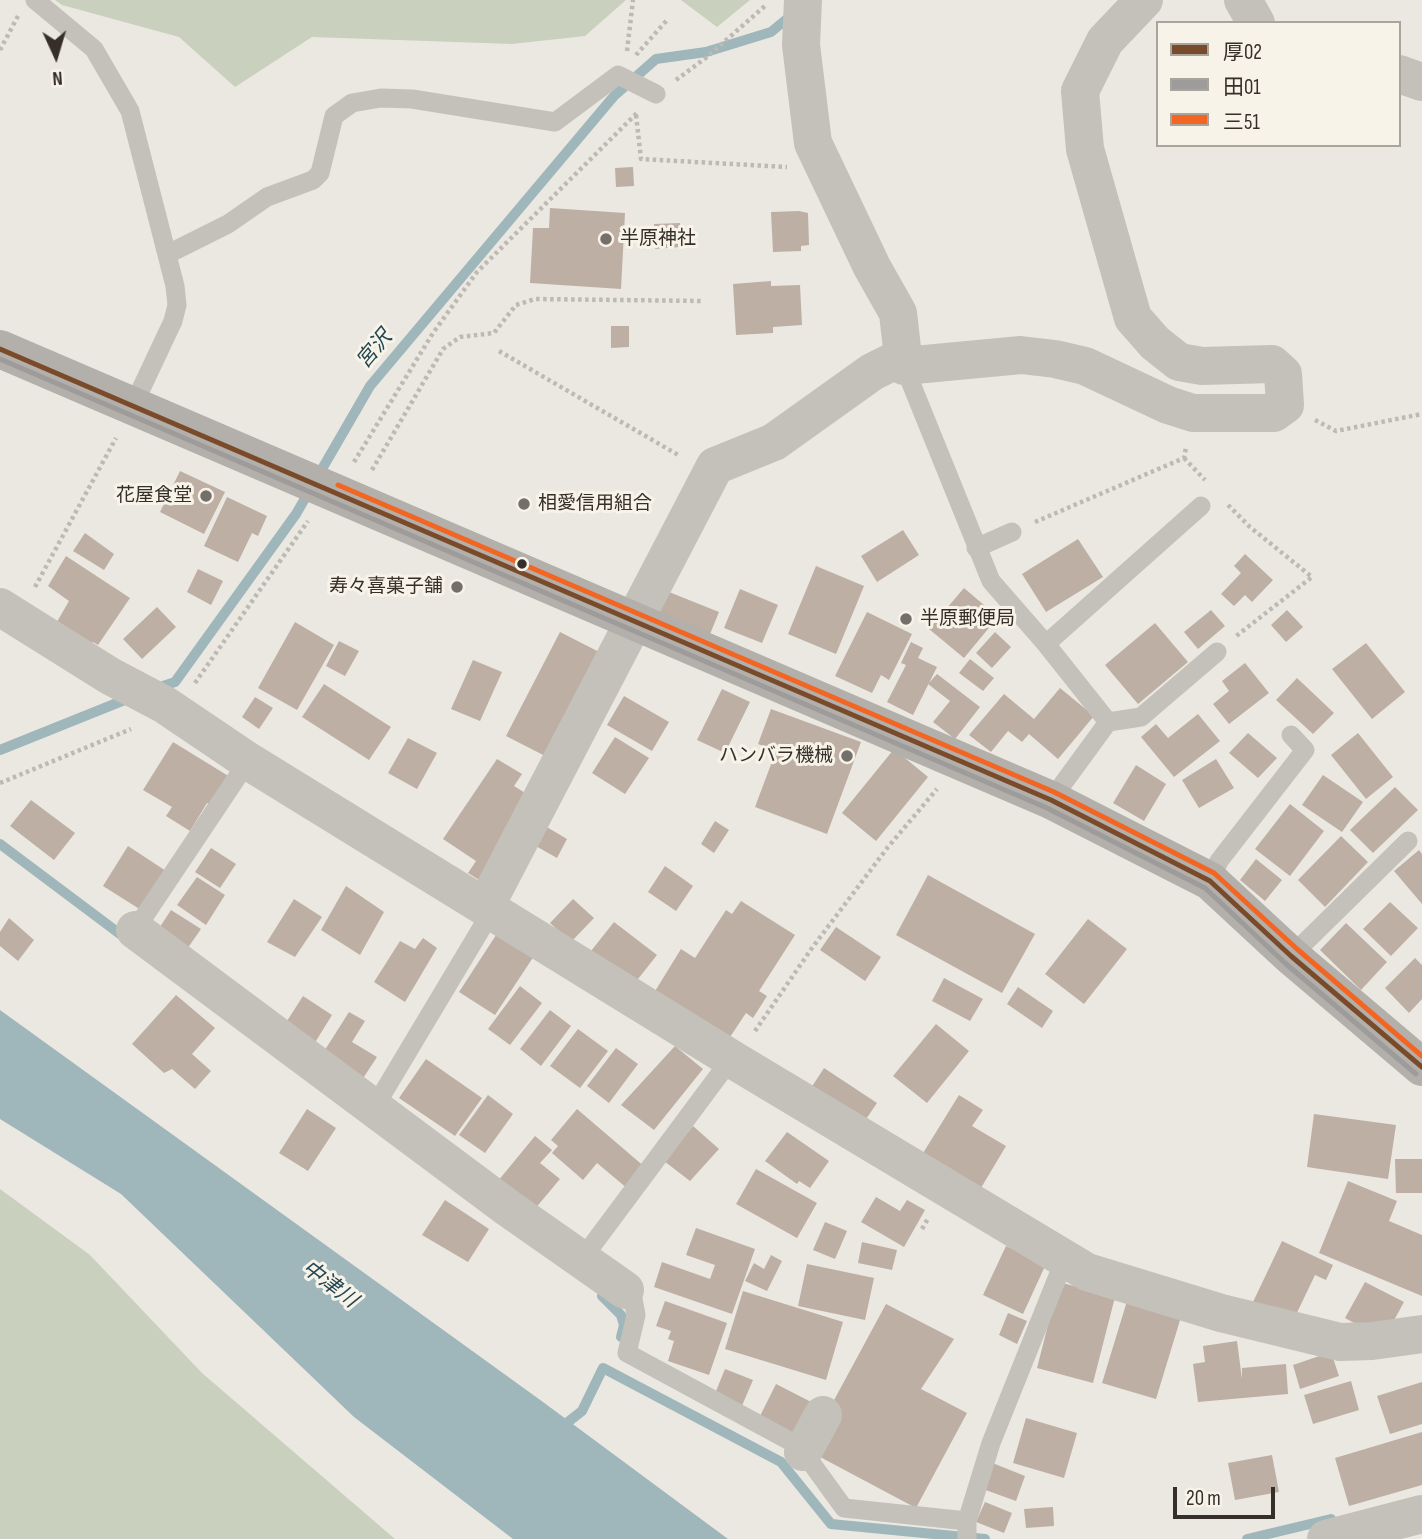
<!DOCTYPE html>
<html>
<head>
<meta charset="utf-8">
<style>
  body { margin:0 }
  #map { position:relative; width:1422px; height:1539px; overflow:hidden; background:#ebe8e1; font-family:"Sofia Sans Condensed","Noto Sans JP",sans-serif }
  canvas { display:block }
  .legend { position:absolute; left:1156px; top:21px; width:245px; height:126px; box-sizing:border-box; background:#f7f3e9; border:2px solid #a9a49c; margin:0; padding:9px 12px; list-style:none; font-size:21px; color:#352e29 }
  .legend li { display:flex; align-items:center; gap:14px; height:35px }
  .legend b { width:35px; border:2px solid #a9a49c }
  .north { position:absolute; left:21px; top:21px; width:70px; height:70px; -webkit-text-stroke:5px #f7f3e9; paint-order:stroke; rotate:176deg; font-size:19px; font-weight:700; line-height:28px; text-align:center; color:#352e29 }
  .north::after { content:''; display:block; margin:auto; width:24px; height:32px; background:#352e29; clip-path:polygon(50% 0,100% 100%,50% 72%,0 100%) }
  .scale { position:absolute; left:1173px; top:1487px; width:102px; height:32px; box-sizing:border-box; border:4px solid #352e29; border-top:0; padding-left:9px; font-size:21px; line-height:24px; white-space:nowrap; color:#352e29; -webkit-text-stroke:5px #f7f3e9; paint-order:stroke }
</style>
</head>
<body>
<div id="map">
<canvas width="1422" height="1539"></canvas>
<ul class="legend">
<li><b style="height:9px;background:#7a4b2a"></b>厚02</li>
<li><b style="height:9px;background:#9d9c9a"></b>田01</li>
<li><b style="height:9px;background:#f26522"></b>三51</li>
</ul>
<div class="north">N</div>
<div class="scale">20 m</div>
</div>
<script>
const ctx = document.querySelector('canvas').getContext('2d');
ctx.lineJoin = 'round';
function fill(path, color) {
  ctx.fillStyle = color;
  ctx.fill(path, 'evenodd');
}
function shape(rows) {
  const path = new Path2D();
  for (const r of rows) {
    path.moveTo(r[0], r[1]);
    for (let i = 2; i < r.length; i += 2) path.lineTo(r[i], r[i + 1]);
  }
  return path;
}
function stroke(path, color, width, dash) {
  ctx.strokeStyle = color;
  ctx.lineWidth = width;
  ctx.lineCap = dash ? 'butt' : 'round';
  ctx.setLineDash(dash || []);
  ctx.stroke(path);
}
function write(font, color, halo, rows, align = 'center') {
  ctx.font = font + ' "Sofia Sans Condensed","Noto Sans JP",sans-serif';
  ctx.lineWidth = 6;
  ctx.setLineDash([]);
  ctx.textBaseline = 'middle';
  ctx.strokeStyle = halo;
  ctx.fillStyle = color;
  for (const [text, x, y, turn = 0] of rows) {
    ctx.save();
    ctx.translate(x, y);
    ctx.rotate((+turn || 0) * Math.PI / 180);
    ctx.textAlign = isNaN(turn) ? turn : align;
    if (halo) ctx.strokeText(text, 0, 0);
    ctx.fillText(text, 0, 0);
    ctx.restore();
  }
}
fill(shape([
  [55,0,626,0,585,36,512,44,312,37,235,87,179,37,62,5],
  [681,0,750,0,717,27],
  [0,1189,90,1255,202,1373,395,1539,0,1539]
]), '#c9d0bd');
fill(shape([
  [0,1010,543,1402,728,1539,513,1539,354,1417,121,1194,0,1119]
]), '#9fb6ba');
stroke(shape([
  [154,689,175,682,296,514,370,386,614,96,656,59,706,52,771,32,794,13],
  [0,750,132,697],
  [0,844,128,940],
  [602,1296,621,1315,624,1325,621,1337],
  [559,1429,582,1411,603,1368,781,1462,831,1524,985,1539],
  [1247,1539,1331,1519]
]), '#9fb6ba', 10);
fill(shape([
  [633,167,634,186,616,187,615,168],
  [550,208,625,213,621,289,530,283,533,228,549,228],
  [799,211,808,213,809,245,801,246,801,251,773,252,771,212],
  [680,223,681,247,655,249,654,224],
  [771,281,771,286,800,285,802,325,773,327,773,333,736,335,733,284],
  [611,326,629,326,629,347,611,348],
  [180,471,225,492,204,534,160,512],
  [227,497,267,516,258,536,252,533,238,562,204,546],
  [903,530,919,555,877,582,861,556],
  [85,533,114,554,104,570,73,551],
  [1078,539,1103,577,1046,612,1022,574],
  [1245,554,1273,580,1252,602,1245,595,1234,606,1221,594,1241,573,1234,566],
  [66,556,130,598,98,645,93,642,87,650,54,627,69,601,48,586],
  [816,566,864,586,836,654,788,634],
  [198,569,223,581,211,605,187,592],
  [964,588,998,617,964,658,929,629],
  [740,589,778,605,762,643,724,628],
  [664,590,719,612,706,644,651,621],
  [157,607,176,627,142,659,123,639],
  [1211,610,1225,626,1198,649,1184,632],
  [1287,610,1303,627,1286,642,1271,625],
  [867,612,912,634,889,680,881,675,872,693,835,676],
  [295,622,334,645,297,710,258,688],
  [1155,623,1188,662,1138,704,1105,665],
  [560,632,605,655,551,759,506,736],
  [995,632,1011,647,992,668,976,653],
  [339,641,359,651,345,676,326,666],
  [911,642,923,648,918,658,937,667,913,715,887,702,906,665,901,663],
  [1366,643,1405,692,1372,719,1332,669],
  [970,659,994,678,983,691,959,673],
  [473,660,502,672,480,721,451,709],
  [1245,663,1269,693,1229,724,1213,704,1229,691,1222,681],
  [937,674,980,707,955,739,933,722,950,701,928,684],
  [1297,678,1334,713,1313,734,1276,700],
  [324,684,391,727,369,760,302,717],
  [1060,688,1094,716,1058,759,1029,734,1022,742,1008,731,991,752,969,735,1004,694,1034,719],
  [722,689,750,702,725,753,697,740],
  [624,696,669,722,652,751,607,725],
  [255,697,273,708,259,729,242,717],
  [771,709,861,742,827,834,755,807,776,751,758,744],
  [1198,714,1220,741,1174,777,1141,737,1156,724,1168,738],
  [1248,733,1277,758,1258,778,1229,753],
  [1358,733,1393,777,1366,799,1331,755],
  [615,737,649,758,625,794,592,773],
  [408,738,437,753,417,789,388,773],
  [173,742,230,777,212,806,207,803,190,831,166,816,172,807,143,790],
  [894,749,928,777,876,841,842,813],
  [497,759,522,774,514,786,530,796,487,885,468,873,476,861,443,839],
  [1216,759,1234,788,1199,808,1182,780],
  [1136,765,1166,784,1144,821,1113,803],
  [1323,775,1363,802,1342,832,1302,805],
  [1395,787,1418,810,1373,853,1350,830],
  [31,800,75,833,54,860,10,826],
  [1290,804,1324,831,1290,876,1255,849],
  [715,821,729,830,714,853,701,844],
  [545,826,567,839,557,858,534,845],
  [1341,836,1368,862,1325,907,1298,880],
  [128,846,166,871,141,910,103,886],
  [211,848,236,864,220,888,195,872],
  [1419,850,1422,854,1422,904,1394,871],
  [1256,859,1282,880,1265,901,1240,880],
  [665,866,693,886,676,911,648,892],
  [928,875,1035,934,1002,993,896,935],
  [197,877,225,895,206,925,177,905],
  [346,886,384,912,360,955,321,930],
  [294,899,322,917,295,957,267,942],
  [573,899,594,918,571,942,550,923],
  [741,901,795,935,759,991,767,996,753,1018,746,1013,726,1043,652,996,681,949,695,958,726,910,732,914],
  [1390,902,1418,928,1391,956,1363,929],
  [171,910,201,929,185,952,156,933],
  [9,918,34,940,18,961,0,946,0,932],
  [1088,919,1127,949,1084,1004,1045,974],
  [614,922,657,955,634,984,591,951],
  [1346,923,1387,962,1361,990,1320,950],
  [836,927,881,957,865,981,820,950],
  [500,929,536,953,495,1015,459,992],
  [423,938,437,948,405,1002,374,982,400,941,415,949],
  [1415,958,1422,965,1422,999,1409,1013,1385,988],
  [944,978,983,999,970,1021,932,1001],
  [520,986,542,1003,510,1045,488,1029],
  [1018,987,1053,1011,1042,1028,1007,1004],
  [176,995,215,1028,192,1054,211,1071,195,1089,172,1069,164,1073,132,1044],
  [303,996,332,1015,311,1049,280,1032],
  [550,1010,571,1026,541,1066,520,1049],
  [349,1012,365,1021,352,1042,377,1057,356,1089,316,1064],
  [936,1024,969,1051,927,1103,893,1076],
  [578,1029,608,1051,580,1088,550,1066],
  [675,1046,703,1069,654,1130,621,1105],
  [616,1048,638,1064,609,1103,587,1086],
  [426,1059,482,1098,455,1136,399,1098],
  [824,1068,877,1103,862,1125,809,1091],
  [488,1095,513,1114,485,1153,459,1135],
  [959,1095,983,1110,972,1126,1006,1146,978,1193,920,1158],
  [307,1109,336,1128,308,1171,279,1153],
  [577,1109,646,1168,628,1189,597,1163,583,1180,552,1153,558,1146,551,1140],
  [1314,1114,1396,1125,1388,1179,1307,1167],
  [693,1126,719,1149,690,1181,664,1161],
  [787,1132,829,1161,810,1188,799,1181,797,1184,765,1161],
  [535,1136,552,1150,540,1163,560,1179,534,1210,498,1181],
  [1395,1159,1422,1159,1422,1193,1396,1193],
  [756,1169,817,1203,797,1238,736,1204],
  [1348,1181,1397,1201,1389,1221,1422,1235,1422,1296,1319,1253],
  [876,1197,900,1211,907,1200,925,1210,904,1247,861,1222],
  [445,1200,489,1229,468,1262,422,1235],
  [825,1222,847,1231,835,1259,813,1250],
  [696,1228,755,1249,732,1314,654,1287,662,1262,710,1279,715,1265,686,1255],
  [1282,1241,1333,1265,1326,1280,1315,1275,1293,1321,1253,1302],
  [862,1242,897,1250,892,1270,858,1263],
  [1006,1246,1046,1264,1023,1314,983,1295],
  [771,1255,782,1261,767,1291,745,1281,754,1263,764,1269],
  [807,1264,874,1278,865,1320,798,1306],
  [1059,1282,1115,1297,1093,1383,1037,1368],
  [1365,1282,1404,1302,1392,1324,1378,1336,1345,1318],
  [743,1291,843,1322,826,1380,725,1349],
  [665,1301,727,1323,709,1375,668,1361,674,1341,668,1339,671,1331,656,1326],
  [1127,1301,1181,1317,1156,1399,1102,1383],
  [886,1304,954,1339,921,1389,967,1413,916,1508,807,1450],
  [1008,1313,1027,1321,1017,1344,999,1335],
  [1237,1341,1242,1379,1242,1368,1286,1364,1288,1394,1198,1402,1193,1364,1205,1362,1203,1346],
  [1331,1352,1339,1376,1300,1389,1293,1365],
  [725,1369,753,1380,741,1408,714,1396],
  [1351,1381,1359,1410,1313,1424,1304,1395],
  [1422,1382,1422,1424,1390,1434,1377,1396],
  [776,1384,819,1406,801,1440,759,1418],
  [1026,1418,1077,1433,1064,1478,1013,1463],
  [1422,1432,1422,1485,1349,1506,1335,1458],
  [1272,1455,1279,1492,1235,1500,1228,1463],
  [990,1462,1025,1476,1016,1501,980,1488],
  [985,1502,1012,1513,1004,1533,976,1522],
  [1053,1507,1054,1526,1026,1528,1024,1509]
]), '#bdafa4');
stroke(shape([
  [0,50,18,16],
  [627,51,633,0],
  [636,55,668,19],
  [676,80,707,57,766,5],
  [636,115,641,159,787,167],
  [499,351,680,456],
  [1315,420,1336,431,1422,414],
  [1184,458,1205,480],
  [354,462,433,333,477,272,638,112],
  [372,470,443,349,460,337,494,333,516,305,535,299,703,301],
  [1228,505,1250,527,1312,577,1235,637],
  [1035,522,1184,458,1186,447],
  [35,587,116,438],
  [195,683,308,521],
  [0,783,131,729],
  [755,1031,812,948,888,847,937,789],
  [922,1229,929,1217]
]), '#bdb9b3', 4.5, [3.5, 3.5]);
stroke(shape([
  [35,0,94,49,130,111,175,286,177,305,173,321,133,406],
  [168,254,228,224,267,197,313,180,320,173,334,116,352,103,381,98,412,99,555,122,618,75,656,94],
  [904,366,991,581,1046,644,1108,722],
  [976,548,1012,532],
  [1046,644,1201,506],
  [1051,800,1108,722,1141,717,1217,652],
  [1210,881,1219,861,1305,750,1291,735],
  [135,930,248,761],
  [1291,956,1408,841],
  [374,1108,493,909],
  [582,1259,725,1067,735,1061],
  [625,1290,633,1299,636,1315,627,1353,799,1446,844,1508,967,1521],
  [967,1539,967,1521,991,1443,1064,1261]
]), '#c4c0ba', 19);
stroke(shape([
  [803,0,801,45,813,143,872,267,898,313,904,366,1021,355,1055,359,1085,366,1168,405,1193,413,1274,413,1285,405,1283,374,1272,364,1202,366,1179,362,1155,343,1133,318,1085,149,1080,91,1105,41,1144,0],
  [1243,0,1256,23],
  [1399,74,1422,82],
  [0,607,110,676,165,705,248,761,735,1061,1087,1272,1221,1313,1340,1342,1372,1341,1422,1334],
  [486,905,715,466,774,442,872,372,902,357],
  [135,930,508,1208,625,1290],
  [803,1452,823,1415],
  [1326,1539,1422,1514]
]), '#c4c0ba', 38);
stroke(shape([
  [0,349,1051,800,1210,881,1291,956,1422,1067]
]), '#b3afaa', 38);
stroke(shape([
  [0,349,1051,800,1210,881,1291,956,1422,1067]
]), '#7a4b2a', 5);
stroke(shape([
  [0,359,1047,808,1205,888,1285,963,1416,1074]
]), '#9d9c9a', 5);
stroke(shape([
  [338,485,1054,792,1214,873,1297,949,1422,1056]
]), '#f26522', 5);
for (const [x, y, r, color] of [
  [606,239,7,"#756f69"],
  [206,496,7,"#756f69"],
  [524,504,7,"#756f69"],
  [522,564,6,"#352e29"],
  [457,587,7,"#756f69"],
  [906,619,7,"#756f69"],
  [847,756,7,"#756f69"]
]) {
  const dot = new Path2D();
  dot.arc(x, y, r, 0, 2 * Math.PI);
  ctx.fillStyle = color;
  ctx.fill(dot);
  stroke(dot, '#f7f3e9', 2.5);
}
write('19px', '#352e29', '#f7f3e9', [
  ["半原神社",620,239],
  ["花屋食堂",192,496,"right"],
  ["相愛信用組合",538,504],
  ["寿々喜菓子舗",443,587,"right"],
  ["半原郵便局",920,619],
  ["ハンバラ機械",833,756,"right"]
], 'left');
write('italic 21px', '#234752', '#f7f3e9', [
  ["宮沢",375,350,-50],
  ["中津川",329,1285,37]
]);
</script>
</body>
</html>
